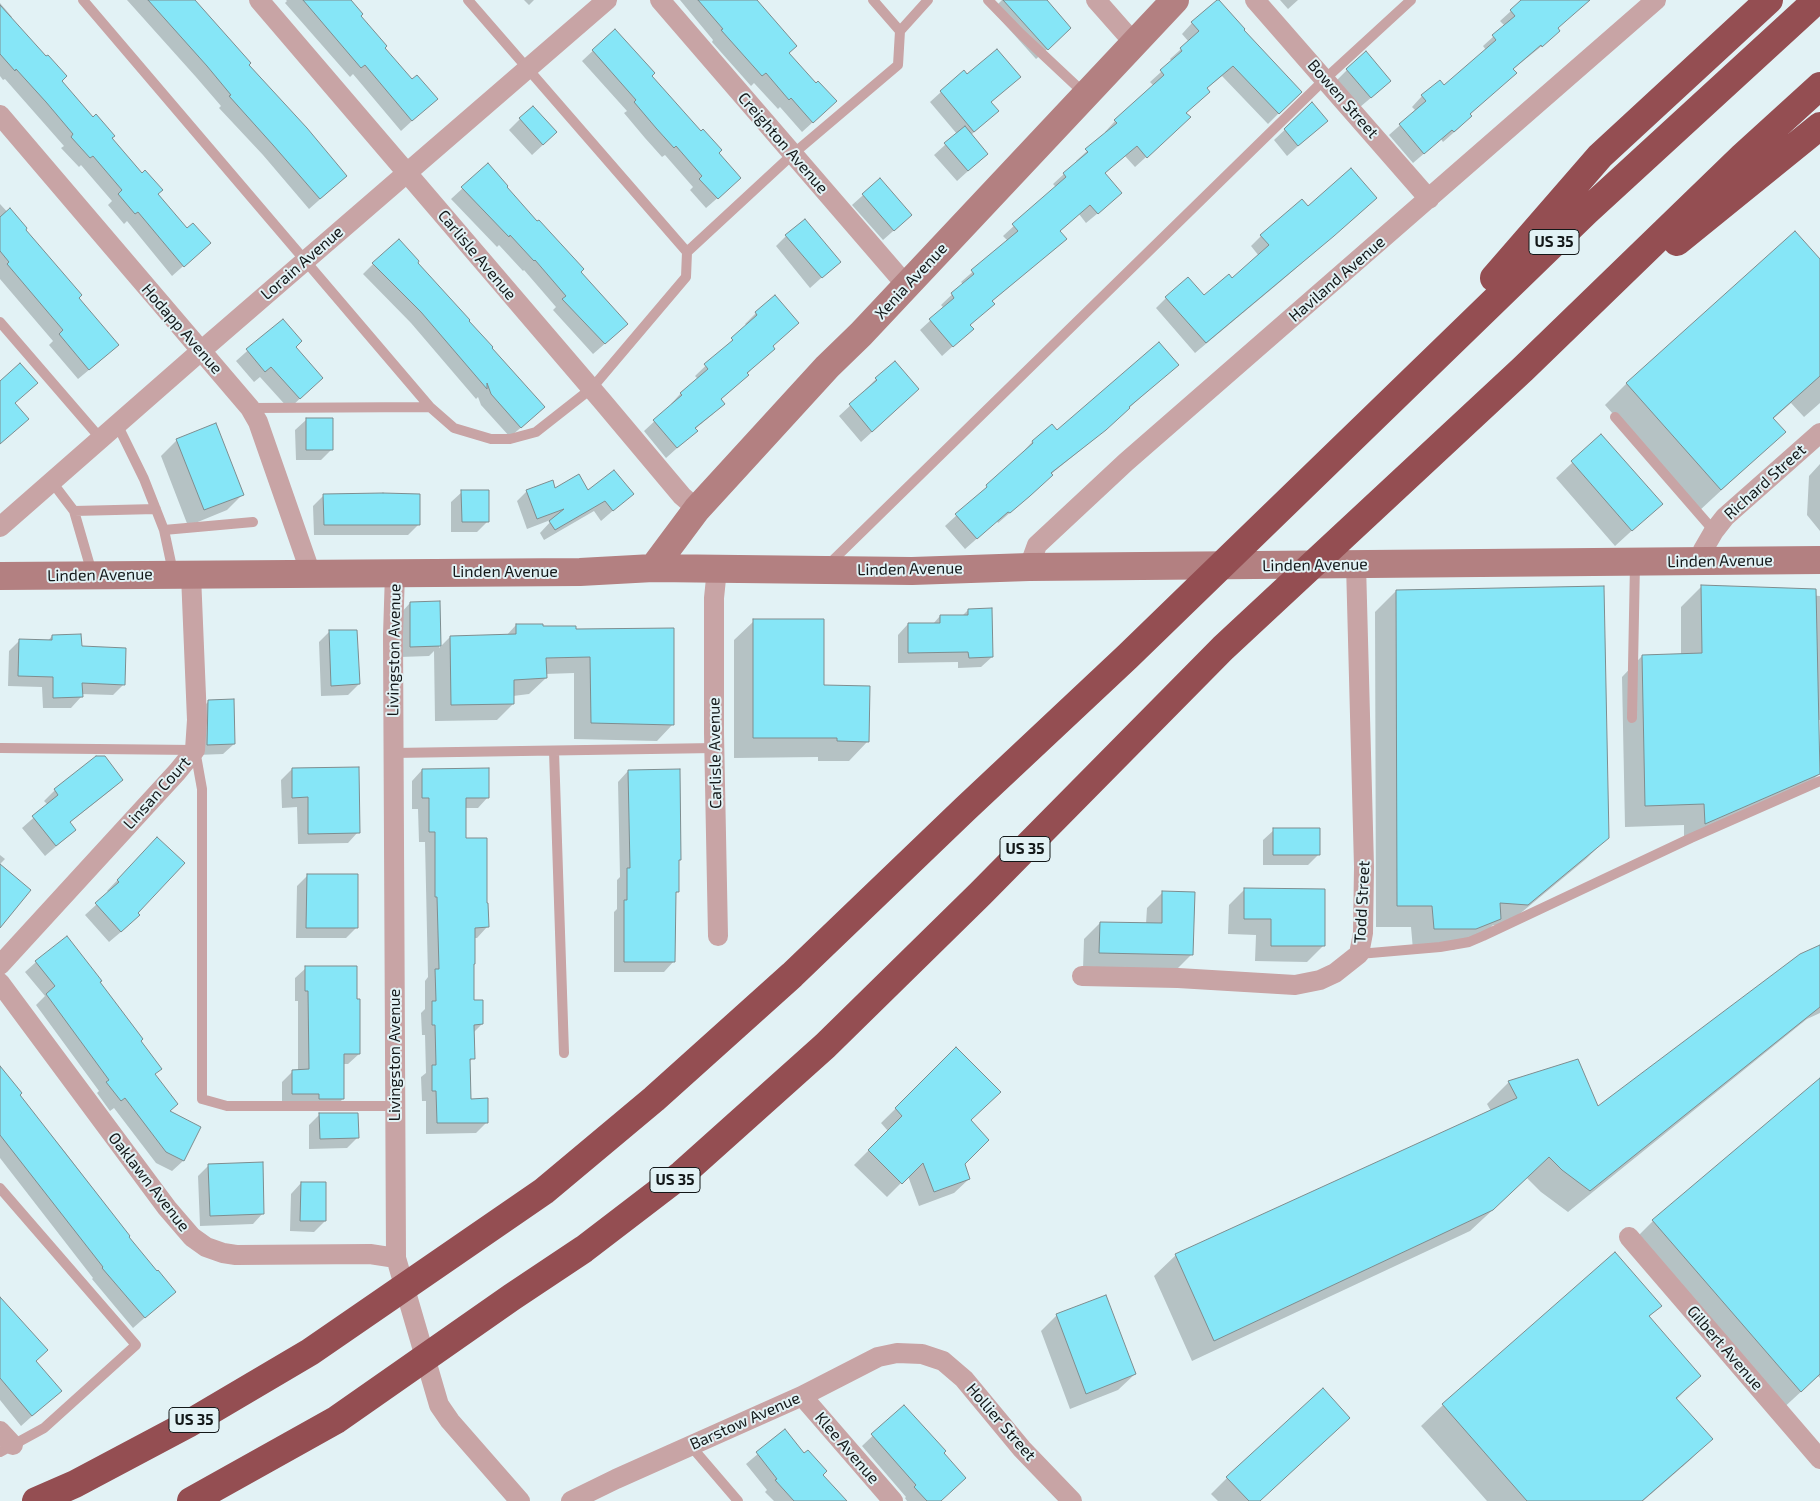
<!DOCTYPE html>
<html>
<head>
<meta charset="utf-8">
<style>
  body { margin:0 }
  canvas { display:block; background:#e2f2f5 }
</style>
</head>
<body>
<canvas width="1820" height="1501"></canvas>
<script>
const ctx = document.querySelector('canvas').getContext('2d');
ctx.lineJoin = 'round';
function fill(path, color) {
  ctx.fillStyle = color;
  ctx.fill(path, 'evenodd');
}
function shape(rows) {
  const path = new Path2D();
  for (const r of rows) {
    path.moveTo(r[0], r[1]);
    for (let i = 2; i < r.length; i += 2) path.lineTo(r[i], r[i + 1]);
  }
  return path;
}
function stroke(path, color, width, dash) {
  ctx.strokeStyle = color;
  ctx.lineWidth = width;
  ctx.lineCap = dash ? 'butt' : 'round';
  ctx.setLineDash(dash || []);
  ctx.stroke(path);
}
function write(font, color, halo, rows, align = 'center') {
  ctx.font = font + ' "Exo 2",sans-serif';
  ctx.lineWidth = 4;
  ctx.setLineDash([]);
  ctx.textBaseline = 'middle';
  ctx.strokeStyle = halo;
  ctx.fillStyle = color;
  for (const [text, x, y, turn = 0] of rows) {
    ctx.save();
    ctx.translate(x, y);
    ctx.rotate((+turn || 0) * Math.PI / 180);
    ctx.textAlign = isNaN(turn) ? turn : align;
    if (halo) ctx.strokeText(text, 0, 0);
    ctx.fillText(text, 0, 0);
    ctx.restore();
  }
}
fill(shape([
  [127,0,194,0,247,65,335,186,309,209,263,155,219,108,221,106,196,77],
  [286,0,349,0,383,48,412,80,436,99,401,131,353,74,350,77,285,3,287,1],
  [524,0,534,0,529,5],
  [680,0,755,0,824,112,802,132,780,107,778,109,754,83,751,86,712,42,713,40],
  [1002,0,1045,0,1059,39,1036,59,992,10],
  [1280,0,1298,0,1288,9],
  [1523,0,1576,0,1548,41,1512,70,1469,115,1470,116,1460,127,1443,142,1441,139,1413,163,1389,135,1416,111,1412,107,1422,96,1444,86,1486,50,1483,46,1505,26,1500,21],
  [0,3,12,17,11,18,60,81,111,138,157,194,198,253,172,276,127,221,124,224,108,205,112,201,81,165,79,167,61,148,64,146,5,79,3,80,0,76],
  [1192,23,1243,29,1300,92,1268,124,1222,76,1206,89,1185,113,1178,128,1135,167,1125,156,1104,174,1109,204,1086,223,1079,214,1059,232,1054,249,991,302,993,304,969,326,972,329,942,356,920,330,944,308,941,305,963,284,961,282,1008,241,1003,236,1056,187,1053,184,1077,162,1076,161,1106,134,1105,132,1115,121,1154,86,1150,82,1172,62,1170,59,1189,42,1182,34],
  [615,30,651,76,717,153,729,188,706,208,690,190,693,187,665,155,662,157,645,138,624,113,627,111,582,61],
  [1347,70,1379,91,1360,107,1337,80],
  [967,76,1019,77,990,103,997,111,971,135,987,154,957,181,934,155,957,134,930,102,941,92],
  [1312,104,1326,121,1287,156,1274,140],
  [532,107,545,143,532,155,509,130],
  [488,165,505,187,579,272,616,334,593,354,553,310,556,307,524,270,523,271,499,245,497,247,451,199],
  [880,180,900,225,883,240,852,205],
  [0,204,24,230,78,298,107,355,78,379,49,345,53,341,0,279],
  [1308,208,1364,209,1280,282,1195,353,1156,308,1166,298,1203,297,1232,279,1259,256,1251,246,1261,236],
  [1795,233,1820,261,1820,403,1804,417,1791,403,1773,419,1784,432,1699,511,1605,405,1626,384],
  [786,236,839,262,810,288,776,246],
  [416,263,533,417,510,437,481,405,478,397,476,399,411,323,363,274,373,264],
  [775,297,797,323,772,347,736,386,720,400,713,414,695,429,685,441,666,458,644,431,672,405,671,404,681,393,698,379,695,376,747,326,745,324,756,313],
  [282,320,311,388,289,409,260,377,254,382,236,361],
  [895,363,907,400,861,442,839,416,866,391,865,390,876,379],
  [1177,365,1093,440,1051,474,1041,486,998,523,997,521,965,549,945,526,1023,454,1022,453,1032,442,1052,426,1057,432],
  [306,420,332,449,321,460,296,460,295,430],
  [1601,436,1661,504,1615,546,1556,478],
  [177,440,243,494,227,510,188,526,161,456],
  [1820,464,1820,531,1807,515,1809,476],
  [554,489,588,492,632,494,601,521,594,511,544,540,540,533,553,519,527,529,517,501,527,491],
  [462,492,488,521,477,532,451,532,451,502],
  [324,495,419,524,408,535,314,535,313,506],
  [1702,586,1820,596,1820,720,1818,720,1819,774,1798,795,1684,844,1684,825,1625,827,1622,677,1642,656,1681,655,1681,607],
  [1396,591,1608,837,1586,859,1505,926,1493,925,1478,941,1453,950,1413,950,1411,927,1376,927,1375,612],
  [410,603,439,603,439,648,450,637,506,636,516,625,575,631,673,724,657,741,574,739,574,673,545,674,546,678,529,694,513,696,513,704,497,720,435,721,434,651,429,656,400,657,400,614],
  [968,610,992,657,981,667,958,668,958,662,898,663,898,635,908,624,933,624,940,616,962,616],
  [754,621,823,686,868,741,849,761,818,761,818,757,734,758,734,640],
  [330,631,359,684,348,695,321,696,319,642],
  [52,636,80,647,124,684,113,695,81,694,81,697,71,708,43,708,42,687,8,686,9,651,20,640,47,642],
  [209,701,234,744,223,754,197,755,198,712],
  [292,769,358,832,348,843,298,844,297,807,282,808,281,780],
  [422,770,488,797,478,808,464,808,464,839,487,927,477,938,474,938,473,1002,482,1024,473,1033,473,1058,469,1062,470,1100,487,1122,476,1133,426,1134,426,1101,422,1101,421,1077,426,1073,425,1035,422,1035,421,1013,425,1009,425,981,428,977,425,842,419,842,418,809,412,809,412,781],
  [628,771,680,859,678,862,678,891,675,894,674,961,664,972,614,972,614,912,617,909,617,880,620,877,618,782],
  [122,779,111,790,69,823,75,830,45,856,22,828,48,805,44,801,55,790],
  [1274,830,1318,855,1308,865,1263,865,1263,840],
  [147,849,128,926,109,942,85,915,109,893,107,891],
  [0,855,5,859,0,864],
  [307,876,357,927,346,938,296,938,297,886],
  [1245,889,1323,946,1307,962,1255,961,1256,935,1228,934,1229,905],
  [1163,892,1192,954,1176,970,1083,969,1084,939,1100,923,1146,924,1147,908],
  [1820,946,1820,1013,1807,1019,1568,1212,1541,1192,1527,1178,1470,1231,1192,1361,1154,1276,1176,1255,1491,1111,1487,1104,1509,1082,1597,1108],
  [36,962,98,982,160,1069,154,1075,169,1112,200,1127,183,1161,172,1171,156,1163,114,1108,110,1111,97,1093,99,1091,36,1005,45,996,25,972],
  [306,968,359,1054,348,1064,343,1064,343,1099,332,1109,282,1104,282,1082,293,1071,298,1071,298,1001,295,1001,295,978],
  [956,1049,970,1120,963,1164,969,1179,954,1193,919,1206,908,1176,887,1197,854,1165,888,1131,881,1123],
  [0,1067,18,1095,65,1152,129,1236,127,1237,174,1292,133,1328,92,1279,93,1278,0,1158],
  [1820,1080,1820,1378,1818,1376,1779,1412,1631,1243,1653,1221],
  [320,1114,357,1138,347,1148,309,1149,309,1125],
  [209,1165,263,1213,253,1224,200,1226,198,1176],
  [301,1183,325,1221,314,1232,290,1231,291,1194],
  [0,1299,35,1362,49,1401,21,1426,0,1400],
  [1660,1305,1648,1318,1699,1376,1676,1400,1711,1439,1689,1461,1643,1501,1487,1501,1421,1426,1443,1405],
  [1057,1315,1135,1374,1118,1390,1070,1409,1041,1331],
  [904,1406,942,1453,940,1501,907,1501,905,1498,906,1497,862,1446],
  [785,1431,821,1475,846,1501,774,1501,765,1492,767,1490,746,1464],
  [1227,1478,1260,1501,1218,1501,1211,1494]
]), '#0003');
const building = shape([
  [148,0,195,0,251,63,249,65,307,128,347,176,320,199,273,145,229,96,231,95,207,66,148,0],
  [303,0,351,0,363,14,361,16,387,46,385,48,412,79,417,75,438,99,412,121,365,65,361,68,303,0],
  [698,0,757,0,797,46,789,53,816,83,818,81,837,101,813,123,791,98,789,100,766,73,762,76,721,30,723,29,698,0],
  [1003,0,1047,0,1071,28,1048,50,1003,0],
  [1217,0,1219,0,1245,29,1244,30,1302,92,1279,114,1233,66,1207,88,1210,92,1186,113,1191,117,1147,158,1137,146,1105,173,1122,193,1098,214,1090,205,1060,231,1067,239,992,301,995,304,970,325,974,329,953,347,929,319,954,298,951,293,974,274,971,270,1018,231,1012,224,1066,177,1063,173,1088,152,1085,149,1117,123,1114,120,1164,75,1160,70,1182,51,1180,48,1199,31,1191,22,1217,0],
  [1521,0,1590,0,1558,28,1560,31,1542,47,1541,45,1513,69,1517,73,1470,114,1472,116,1454,132,1452,130,1424,154,1399,124,1426,101,1421,95,1440,80,1444,85,1496,40,1492,35,1515,16,1510,10,1521,0],
  [0,5,46,56,48,55,67,76,62,81,93,117,96,114,115,136,112,138,142,173,145,170,163,190,158,194,187,228,193,223,211,243,184,267,138,212,135,214,118,194,122,190,93,156,90,158,71,137,73,134,46,102,16,69,15,71,0,54,0,5],
  [615,29,655,73,652,76,701,131,703,129,722,150,719,153,741,178,718,199,699,179,702,176,676,146,674,148,656,128,634,102,636,100,592,50,615,29],
  [997,49,1021,77,991,102,999,111,974,132,940,91,964,70,967,74,997,49],
  [1366,51,1391,81,1371,98,1346,69,1366,51],
  [1312,102,1328,121,1298,146,1284,129,1312,102],
  [533,106,557,132,543,145,519,118,533,106],
  [965,126,988,154,968,171,944,143,965,126],
  [488,163,508,186,507,187,537,221,539,220,584,269,581,272,628,324,605,344,562,299,566,296,535,260,534,261,510,235,509,237,461,187,488,163],
  [1351,168,1377,198,1334,236,1206,343,1165,297,1188,277,1204,295,1229,274,1232,278,1269,245,1260,235,1302,199,1308,206,1351,168],
  [880,178,912,215,894,231,862,194,880,178],
  [10,208,27,228,26,230,82,295,79,298,119,345,89,370,59,334,63,330,7,264,9,262,0,251,0,217,10,208],
  [805,219,841,262,822,278,785,235,805,219],
  [1795,231,1820,259,1820,376,1773,418,1786,432,1721,490,1626,383,1795,231],
  [399,239,419,261,418,263,470,320,469,321,493,347,492,348,545,407,521,428,491,394,487,383,487,389,421,312,372,263,399,239],
  [775,295,799,323,773,346,775,349,747,373,749,375,721,399,725,404,695,428,698,431,677,448,653,420,682,395,680,393,708,369,704,364,733,340,731,338,757,315,755,312,775,295],
  [283,319,302,341,296,347,323,378,300,399,271,367,265,372,246,349,283,319],
  [1159,342,1179,365,1129,407,1130,408,1106,430,1051,473,1053,475,1030,496,1010,513,1008,512,977,539,955,514,987,487,986,485,1033,443,1032,441,1052,424,1057,430,1159,342],
  [895,361,919,389,872,432,849,404,877,380,875,378,895,361],
  [20,363,38,383,15,403,29,419,0,444,0,381,20,363],
  [306,418,333,418,333,450,306,450,306,418],
  [216,423,244,495,204,510,176,439,216,423],
  [1601,434,1663,504,1632,531,1571,461,1601,434],
  [614,470,634,494,613,511,605,501,555,530,549,521,564,509,537,519,526,490,553,480,555,488,579,474,588,490,614,470],
  [461,490,489,490,489,522,462,522,461,490],
  [383,493,420,494,420,525,324,525,323,494,383,493],
  [1701,585,1816,589,1820,774,1705,824,1704,804,1645,806,1642,655,1702,653,1701,585],
  [1604,586,1609,838,1528,905,1500,903,1501,919,1476,929,1434,929,1432,906,1397,906,1396,590,1604,586],
  [440,601,441,646,410,647,410,602,440,601],
  [992,608,993,657,969,658,968,652,908,653,908,623,940,623,940,615,968,615,968,609,992,608],
  [753,619,824,619,824,685,870,686,869,742,837,741,837,738,753,738,753,619],
  [516,624,543,624,543,626,576,626,576,629,674,628,674,725,591,723,590,657,546,658,547,678,514,680,514,704,451,705,450,636,516,634,516,624],
  [329,630,357,630,360,684,331,686,329,630],
  [81,634,82,646,126,648,125,685,82,683,83,697,53,698,53,677,18,676,19,639,52,640,52,635,81,634],
  [234,699,235,744,207,745,208,700,234,699],
  [96,756,105,756,123,780,70,822,76,830,56,846,32,816,58,795,54,789,96,756],
  [359,767,360,833,308,834,308,797,292,798,292,768,359,767],
  [489,768,489,798,466,798,466,838,487,838,487,903,488,903,489,927,475,928,475,964,474,964,474,1000,483,1000,483,1024,474,1025,475,1059,470,1059,471,1099,488,1098,488,1123,437,1123,436,1091,432,1091,432,1065,436,1065,435,1025,432,1025,432,1001,436,1001,435,969,439,969,437,897,435,897,435,832,429,832,429,798,422,798,422,769,489,768],
  [680,769,681,860,679,860,679,892,676,892,675,962,624,962,624,900,627,900,627,868,630,868,628,770,680,769],
  [1273,828,1320,828,1320,855,1273,855,1273,828],
  [157,837,185,863,138,913,140,915,121,932,95,903,119,882,117,880,157,837],
  [0,864,31,890,0,928,0,864],
  [307,874,358,874,358,928,306,928,307,874],
  [1244,888,1325,889,1325,946,1271,946,1271,919,1244,919,1244,888],
  [1162,891,1195,892,1193,955,1099,953,1100,922,1162,923,1162,891],
  [67,936,102,981,100,982,143,1039,141,1041,162,1069,155,1074,178,1104,170,1111,201,1127,184,1161,166,1152,125,1098,121,1101,106,1082,109,1080,46,994,55,986,35,961,67,936],
  [1820,945,1820,1007,1590,1191,1562,1170,1549,1157,1493,1210,1214,1341,1175,1254,1517,1098,1508,1081,1578,1059,1598,1106,1800,954,1820,945],
  [305,966,357,966,357,999,360,999,360,1054,344,1054,344,1099,319,1099,319,1094,292,1094,292,1070,309,1069,308,991,305,991,305,966],
  [956,1047,1001,1092,971,1120,989,1140,965,1164,970,1179,934,1192,923,1163,902,1184,868,1150,902,1116,895,1108,956,1047],
  [0,1066,22,1093,20,1095,130,1236,129,1237,157,1271,158,1270,176,1292,145,1318,102,1268,103,1267,0,1135,0,1066],
  [1820,1078,1820,1374,1801,1392,1652,1220,1820,1078],
  [319,1113,358,1113,359,1138,320,1139,319,1113],
  [263,1162,264,1214,210,1216,208,1164,263,1162],
  [301,1182,326,1182,326,1221,300,1221,301,1182],
  [1615,1252,1662,1306,1649,1316,1701,1376,1676,1398,1713,1439,1642,1501,1527,1501,1442,1404,1615,1252],
  [1106,1295,1136,1374,1086,1394,1056,1314,1106,1295],
  [0,1297,48,1350,36,1361,62,1391,32,1416,0,1378,0,1297],
  [1323,1388,1350,1418,1260,1501,1249,1501,1226,1477,1323,1388],
  [904,1405,946,1451,944,1453,966,1478,941,1501,927,1501,914,1487,916,1485,871,1434,904,1405],
  [785,1429,804,1453,808,1450,827,1471,823,1475,847,1501,794,1501,775,1480,777,1479,756,1452,785,1429]
]);
fill(building, '#86e6f7');
stroke(building, '#7e8d8f', 1);
stroke(shape([
  [83,0,430,407,454,428,491,439,510,439,536,432,592,388,686,277,687,252,793,154,898,65,900,31,928,0],
  [468,0,687,252],
  [873,0,900,31],
  [988,0,1021,34,1085,94],
  [0,322,101,439],
  [250,408,430,407],
  [1615,417,1714,531],
  [117,424,144,479,164,530,173,572],
  [52,482,74,511,92,573],
  [74,511,156,509],
  [164,530,253,522],
  [828,565,1325,79,1411,0],
  [1632,718,1635,563],
  [0,748,195,750,202,789,202,1099,227,1106,396,1106],
  [554,751,564,1053],
  [393,753,715,748],
  [1359,954,1440,947,1469,942,1483,936,1691,838,1820,781],
  [0,1188,136,1345,44,1428,0,1452],
  [690,1445,738,1501]
]), '#c8a4a5', 10);
stroke(shape([
  [259,0,603,402,682,496,697,509],
  [660,0,906,285],
  [1096,0,1134,43],
  [1255,0,1429,199],
  [0,115,250,408,258,422,311,574],
  [0,527,202,350,607,0],
  [1700,561,1703,550,1714,531,1725,517,1820,433],
  [1029,567,1037,545,1126,462,1656,0],
  [717,569,714,598,714,733,718,936],
  [395,573,393,635,396,1258,439,1405,450,1421,520,1501],
  [0,965,177,772,195,750,197,720,191,575],
  [1082,976,1178,978,1295,985,1320,980,1335,973,1359,954,1363,933,1364,867,1356,564],
  [0,983,167,1208,192,1237,206,1247,223,1253,236,1255,370,1254,396,1258],
  [1629,1237,1820,1459],
  [802,1396,893,1501],
  [0,1431,13,1445],
  [571,1501,616,1479,802,1396,878,1357,897,1353,922,1354,943,1361,964,1379,1022,1449,1072,1501]
]), '#c8a4a5', 20);
stroke(shape([
  [653,568,697,509,827,367,861,334,1175,0],
  [0,576,580,572,653,568,912,571,1029,567,1820,560]
]), '#b38081', 28);
stroke(shape([
  [1677,242,1820,126],
  [1494,278,1600,156,1769,0],
  [36,1501,75,1484,188,1424,310,1352,544,1191,654,1099,792,975,965,809,1127,657,1586,212,1817,0],
  [191,1501,336,1420,512,1297,584,1249,682,1174,825,1046,980,894,1223,648,1523,369,1743,156,1820,86]
]), '#944e52', 28);
for (const [x, y, w] of [
  [1554,242,50],
  [1025,849,50],
  [675,1180,50],
  [194,1420,50]
]) {
  const box = new Path2D();
  box.roundRect(x - w / 2, y - 12.5, w, 25, 4);
  ctx.fillStyle = '#e2f2f5';
  ctx.fill(box);
  stroke(box, '#131819', 1);
}
write('bold 15px', '#131819', null, [
  ["US 35",1554,242],
  ["US 35",1025,849],
  ["US 35",675,1180],
  ["US 35",194,1420]
]);
write('16px', '#131819', '#e2f2f5', [
  ["Bowen Street",1343,99,49],
  ["Creighton Avenue",783,143,49],
  ["Carlisle Avenue",477,255,50],
  ["Lorain Avenue",302,263,-41],
  ["Haviland Avenue",1337,279,-41],
  ["Xenia Avenue",911,281,-47],
  ["Hodapp Avenue",182,329,49],
  ["Richard Street",1765,482,-42],
  ["Linden Avenue",1720,561,-1],
  ["Linden Avenue",1315,565,-1],
  ["Linden Avenue",910,569,-1],
  ["Linden Avenue",505,572],
  ["Linden Avenue",100,575,-1],
  ["Livingston Avenue",394,650,-89],
  ["Carlisle Avenue",715,753,-91],
  ["Linsan Court",157,793,-48],
  ["Todd Street",1362,902,-87],
  ["Livingston Avenue",395,1055,-90],
  ["Oaklawn Avenue",149,1182,52],
  ["Gilbert Avenue",1725,1348,49],
  ["Barstow Avenue",745,1421,-24],
  ["Hollier Street",1001,1422,49],
  ["Klee Avenue",847,1448,49]
]);
</script>
</body>
</html>
